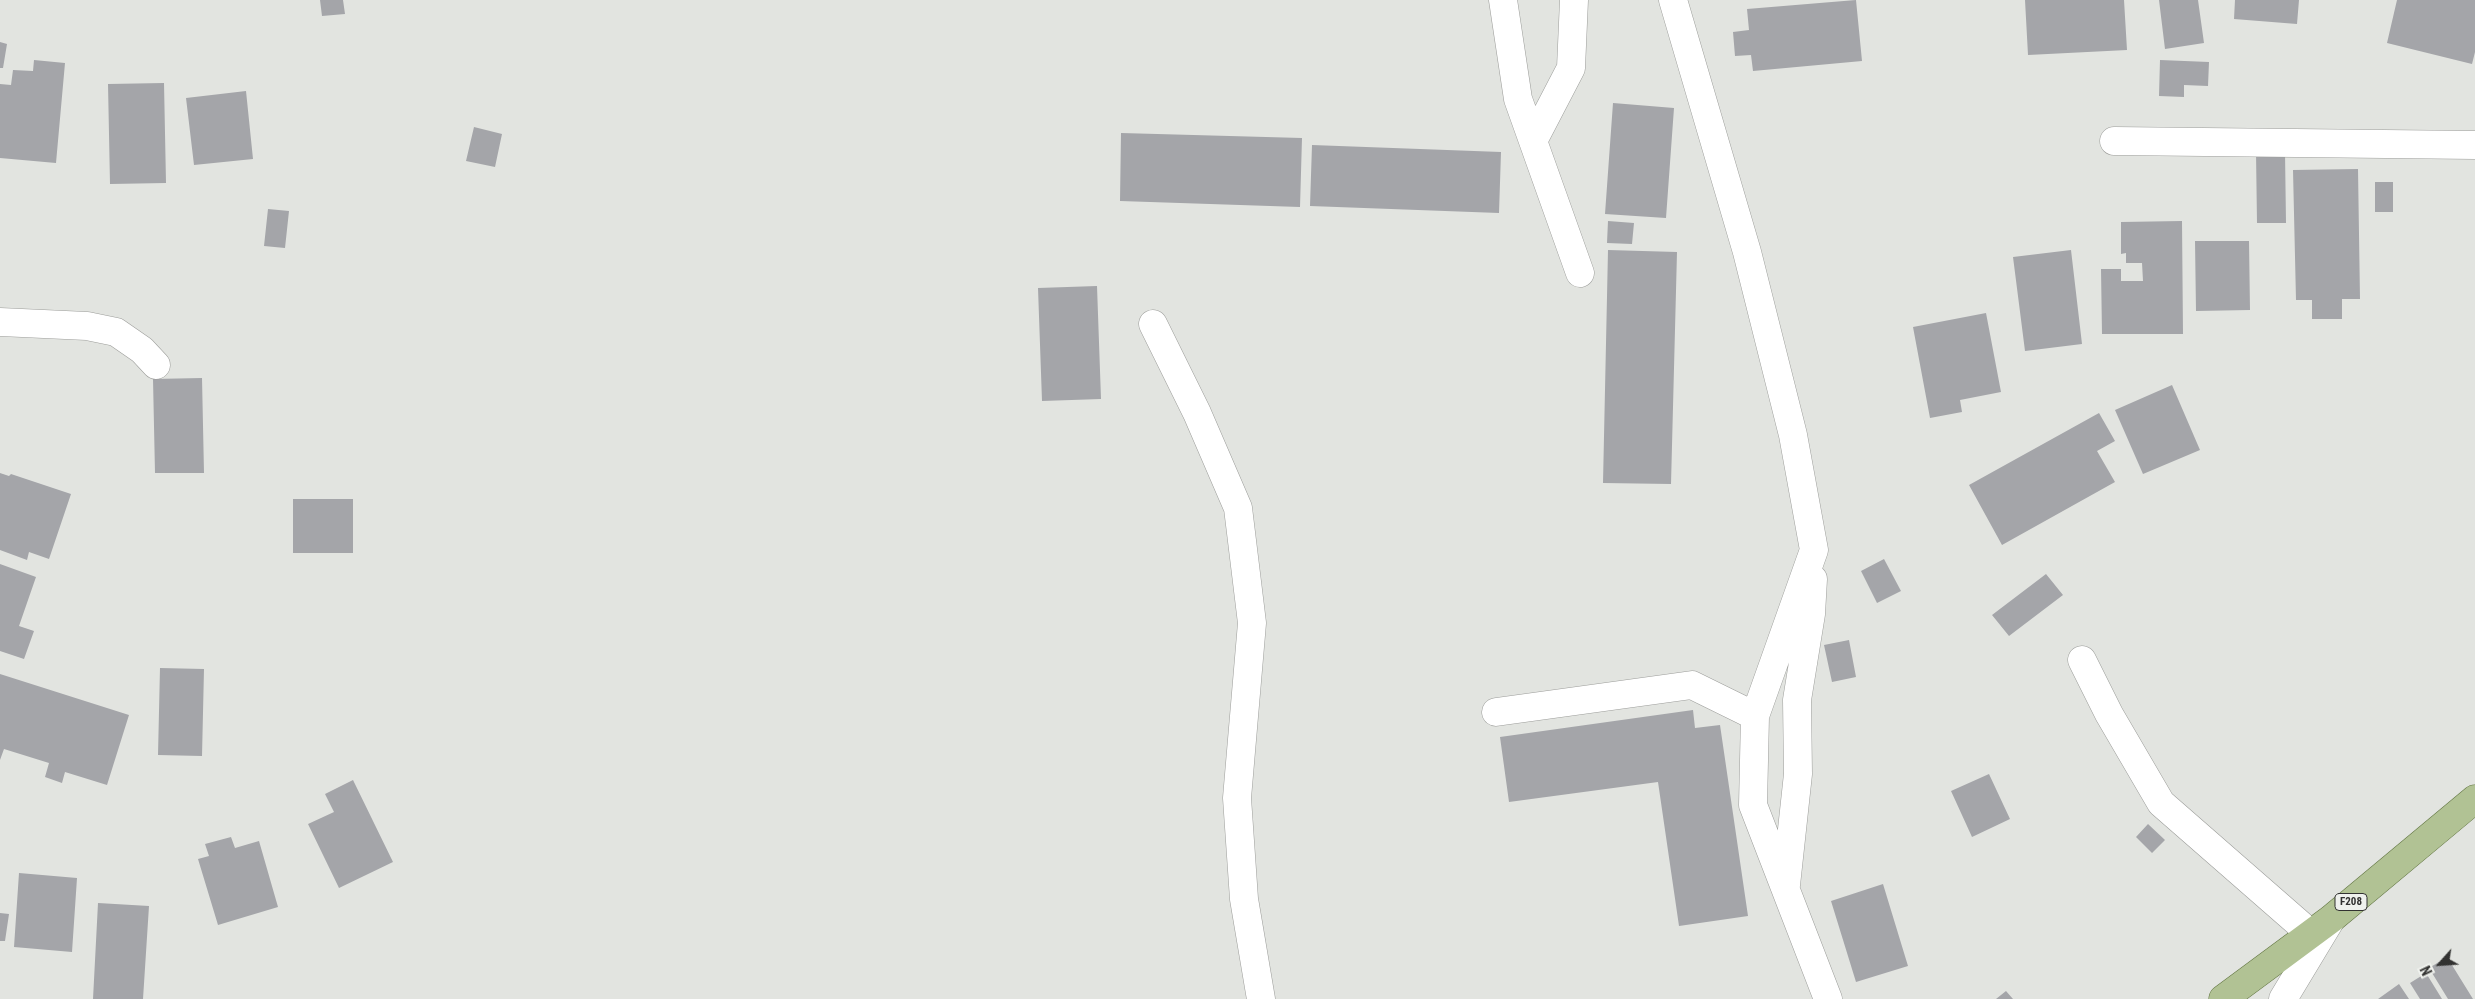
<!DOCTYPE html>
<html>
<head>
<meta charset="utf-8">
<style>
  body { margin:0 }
  #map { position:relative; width:2475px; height:999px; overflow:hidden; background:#e2e4e0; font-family:"Roboto Condensed",sans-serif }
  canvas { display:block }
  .north { position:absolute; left:2415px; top:939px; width:50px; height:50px; -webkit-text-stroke:4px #eff1ed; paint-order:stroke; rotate:244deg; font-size:14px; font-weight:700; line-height:20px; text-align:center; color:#323231 }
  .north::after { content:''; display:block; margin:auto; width:18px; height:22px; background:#323231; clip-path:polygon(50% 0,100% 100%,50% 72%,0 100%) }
</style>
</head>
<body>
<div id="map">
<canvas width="2475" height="999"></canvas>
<div class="north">N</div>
</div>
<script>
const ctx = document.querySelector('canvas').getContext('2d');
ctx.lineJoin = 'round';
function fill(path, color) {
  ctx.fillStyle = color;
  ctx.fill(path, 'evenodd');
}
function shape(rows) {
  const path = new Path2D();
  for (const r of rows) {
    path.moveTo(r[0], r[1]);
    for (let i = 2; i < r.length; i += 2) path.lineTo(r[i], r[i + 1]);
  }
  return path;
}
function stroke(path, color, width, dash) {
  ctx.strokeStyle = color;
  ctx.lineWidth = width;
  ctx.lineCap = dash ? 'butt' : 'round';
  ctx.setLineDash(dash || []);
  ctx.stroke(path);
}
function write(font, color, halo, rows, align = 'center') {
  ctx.font = font + ' "Roboto Condensed",sans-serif';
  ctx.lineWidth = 4;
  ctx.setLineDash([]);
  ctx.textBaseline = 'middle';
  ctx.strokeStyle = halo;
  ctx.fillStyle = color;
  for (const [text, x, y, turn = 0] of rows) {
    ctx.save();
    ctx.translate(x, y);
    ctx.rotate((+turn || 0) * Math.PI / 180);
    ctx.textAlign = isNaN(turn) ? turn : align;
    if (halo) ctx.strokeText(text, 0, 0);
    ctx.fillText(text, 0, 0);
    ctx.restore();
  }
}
fill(shape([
  [320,0,343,0,345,14,322,16],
  [1856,0,1862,61,1753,71,1751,55,1735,56,1733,32,1749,30,1747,9],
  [2025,0,2124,0,2127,50,2028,55],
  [2159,0,2198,0,2204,43,2165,49],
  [2235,0,2299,0,2297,24,2234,19],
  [2397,0,2475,0,2475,52,2472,64,2387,43],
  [0,42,7,44,3,68,0,68],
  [34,60,65,63,56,163,0,158,0,84,11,85,13,70,33,71],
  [2160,60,2209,62,2208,86,2184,85,2184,97,2159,96],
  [164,83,166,183,110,184,108,84],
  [246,91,253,159,194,165,186,98],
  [1613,103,1674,108,1666,218,1605,214],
  [474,127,502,134,495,167,466,161],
  [1121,133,1302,138,1300,207,1120,201],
  [1312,145,1501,152,1499,213,1310,206],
  [2256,152,2285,152,2286,223,2257,223],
  [2358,169,2360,299,2342,299,2342,319,2312,319,2312,300,2296,300,2293,170],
  [2375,182,2393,182,2393,212,2375,212],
  [268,209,289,211,285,248,264,246],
  [1608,221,1634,223,1632,244,1607,243],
  [2182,221,2183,334,2102,334,2101,269,2121,269,2121,281,2143,281,2142,263,2126,263,2126,253,2121,254,2121,222],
  [2195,241,2249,241,2250,310,2196,311],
  [1608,250,1677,252,1671,484,1603,483],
  [2071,250,2082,344,2025,351,2013,257],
  [1097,286,1101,399,1042,401,1038,288],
  [1986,313,2001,392,1960,400,1962,412,1930,418,1913,327],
  [202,378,204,473,155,473,153,379],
  [2172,385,2200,450,2143,474,2115,410],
  [2099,413,2115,441,2097,451,2115,482,2002,545,1969,485],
  [0,473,9,476,11,474,71,494,49,559,29,552,27,560,0,550],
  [293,499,353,499,353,553,293,553],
  [1884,559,1901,591,1877,603,1861,571],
  [0,564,36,577,19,626,34,631,24,659,0,651],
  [2046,574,2063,595,2009,636,1992,615],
  [1849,640,1856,677,1832,682,1824,645],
  [160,668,204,669,202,756,158,755],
  [0,674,129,715,107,785,65,772,62,783,45,777,49,763,4,749,0,760],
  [1693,710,1695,728,1720,725,1748,916,1679,926,1658,782,1509,802,1500,737],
  [1989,774,2010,819,1972,837,1951,791],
  [353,780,393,862,339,888,308,824,334,812,325,794],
  [2148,824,2165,840,2152,853,2136,837],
  [231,837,235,848,259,841,278,907,218,925,198,859,209,856,205,844],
  [19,873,77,878,72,952,14,947],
  [1883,884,1908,966,1856,982,1831,901],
  [98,903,149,906,143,999,93,999],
  [0,913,9,914,5,941,0,941],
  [2447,957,2473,999,2448,999,2429,968],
  [2426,973,2442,999,2420,999,2410,983],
  [2399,984,2409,999,2378,999],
  [2006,991,2013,999,1996,999]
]), '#a4a5a9');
const street = shape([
  [1503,0,1518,99,1580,273],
  [1673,0,1747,252,1793,435,1814,550,1755,716,1753,805,1828,999],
  [1533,141,1571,68,1574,0],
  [2114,141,2475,145],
  [0,322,87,326,116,332,142,350,156,365],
  [1153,324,1197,413,1238,508,1252,623,1237,798,1244,899,1261,999],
  [2082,660,2109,714,2161,803,2311,934],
  [1496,712,1692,685,1755,716],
  [1786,885,1798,774,1797,700,1811,614,1813,579],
  [2283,999,2330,921]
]);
const primary = shape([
  [2223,999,2331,919,2475,799]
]);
stroke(street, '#9c9d9a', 29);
stroke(primary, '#637643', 29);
stroke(street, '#fff', 28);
stroke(primary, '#b1c294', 28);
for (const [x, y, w] of [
  [2351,902,32]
]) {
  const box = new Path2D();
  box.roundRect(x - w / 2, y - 8.5, w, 17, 4);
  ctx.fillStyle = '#eff1ed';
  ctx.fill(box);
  stroke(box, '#323231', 1);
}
write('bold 11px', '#323231', null, [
  ["F208",2351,902]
]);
</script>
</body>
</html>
